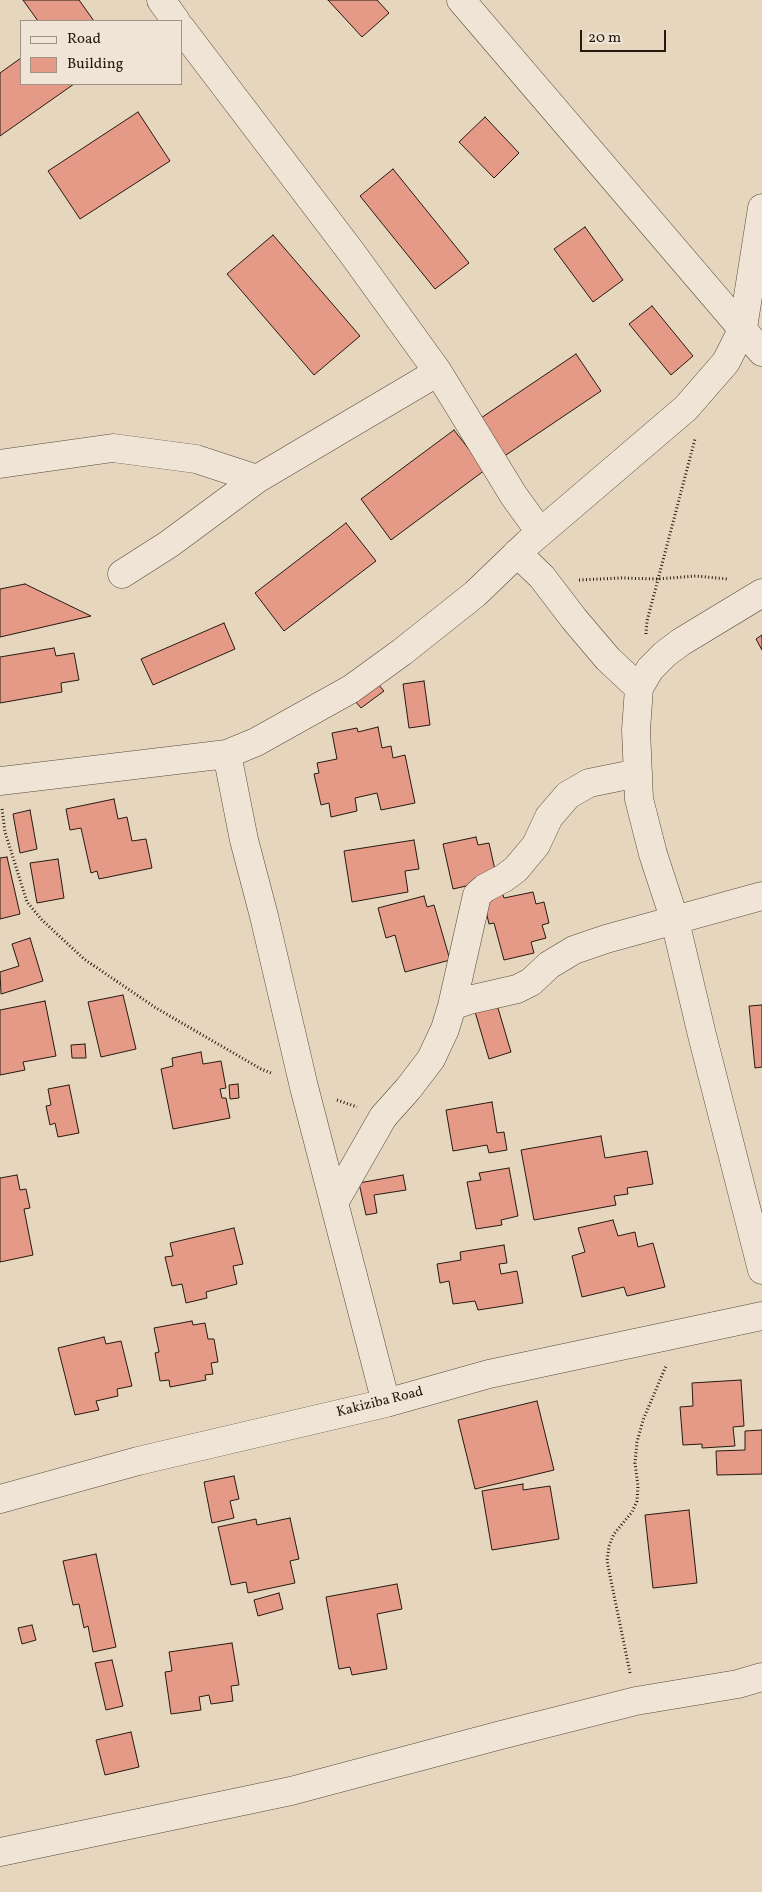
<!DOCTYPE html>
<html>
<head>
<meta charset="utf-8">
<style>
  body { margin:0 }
  #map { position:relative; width:762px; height:1892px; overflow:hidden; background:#e6d6be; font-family:Vollkorn,serif }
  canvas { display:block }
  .legend { position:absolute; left:20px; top:20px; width:162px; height:65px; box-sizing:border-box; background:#efe4d5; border:1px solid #9f9386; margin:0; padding:6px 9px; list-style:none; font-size:15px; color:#261a10 }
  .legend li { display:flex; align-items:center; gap:10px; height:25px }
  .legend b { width:25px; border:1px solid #9f9386 }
  .scale { position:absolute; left:580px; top:30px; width:86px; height:22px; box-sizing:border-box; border:2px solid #261a10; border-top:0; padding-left:6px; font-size:15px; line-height:18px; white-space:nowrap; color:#261a10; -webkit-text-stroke:4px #efe4d5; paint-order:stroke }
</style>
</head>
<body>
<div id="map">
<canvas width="762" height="1892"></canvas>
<ul class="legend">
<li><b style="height:6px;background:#efe4d5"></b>Road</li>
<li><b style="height:14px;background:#e59a87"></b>Building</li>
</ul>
<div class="scale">20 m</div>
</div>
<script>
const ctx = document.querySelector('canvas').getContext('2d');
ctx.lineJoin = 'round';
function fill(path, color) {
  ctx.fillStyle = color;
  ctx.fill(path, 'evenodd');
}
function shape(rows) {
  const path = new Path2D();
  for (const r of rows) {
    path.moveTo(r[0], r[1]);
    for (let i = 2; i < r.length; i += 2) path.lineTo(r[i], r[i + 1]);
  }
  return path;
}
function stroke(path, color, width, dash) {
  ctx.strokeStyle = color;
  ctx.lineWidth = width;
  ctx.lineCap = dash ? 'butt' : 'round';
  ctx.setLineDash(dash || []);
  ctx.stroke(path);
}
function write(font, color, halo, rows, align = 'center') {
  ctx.font = font + ' Vollkorn,serif';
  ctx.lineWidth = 4.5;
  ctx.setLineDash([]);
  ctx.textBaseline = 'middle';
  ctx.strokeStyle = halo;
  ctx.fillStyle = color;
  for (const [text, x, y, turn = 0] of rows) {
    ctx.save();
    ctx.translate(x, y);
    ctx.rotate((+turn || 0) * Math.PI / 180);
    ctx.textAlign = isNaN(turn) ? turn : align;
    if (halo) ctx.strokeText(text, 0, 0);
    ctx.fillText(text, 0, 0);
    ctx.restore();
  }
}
const building = shape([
  [23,0,79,0,94,21,38,21,23,0],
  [328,0,377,0,389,13,362,37,328,0],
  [21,58,21,84,74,84,0,136,0,73,21,58],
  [138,112,170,161,80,219,48,171,138,112],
  [485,117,519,153,494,178,459,142,485,117],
  [393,169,469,263,435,289,360,196,393,169],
  [585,227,623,280,593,302,554,249,585,227],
  [273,235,360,336,314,375,227,274,273,235],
  [652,306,693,356,671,375,629,324,652,306],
  [576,354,601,391,503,457,478,420,576,354],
  [454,430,485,470,391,540,361,499,454,430],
  [346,523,376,561,284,631,255,593,346,523],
  [25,584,91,616,0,637,0,589,25,584],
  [224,623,235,649,153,685,141,659,224,623],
  [762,635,762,650,756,639,762,635],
  [54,648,56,656,74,653,79,680,61,683,62,692,0,703,0,657,54,648],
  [424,681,430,725,409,728,403,684,424,681],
  [377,683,384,691,361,708,355,701,377,683],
  [378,727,382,748,391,746,393,758,405,755,415,803,381,810,377,793,355,798,357,811,331,817,329,803,321,805,314,774,319,773,317,763,337,759,332,733,357,728,358,732,378,727],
  [114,799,118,819,127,817,132,841,146,839,152,868,99,879,97,871,91,873,81,828,70,830,66,809,114,799],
  [30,810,37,849,20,853,13,814,30,810],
  [476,837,478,845,489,843,497,879,453,889,443,844,476,837],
  [414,840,419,869,405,871,408,892,352,902,344,851,414,840],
  [7,857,20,914,0,919,0,858,7,857],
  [58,859,64,898,37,903,30,863,58,859],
  [501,889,504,898,533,892,536,904,544,902,549,923,542,925,546,938,531,942,534,953,504,960,494,923,489,924,482,894,501,889],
  [424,896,427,907,434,905,450,960,405,972,395,935,386,938,378,908,424,896],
  [30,938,43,981,1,994,0,972,19,966,12,944,30,938],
  [123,995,136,1049,101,1057,88,1002,123,995],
  [495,998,511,1052,489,1059,473,1005,495,998],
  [45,1001,56,1056,23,1062,25,1070,0,1075,0,1010,45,1001],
  [762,1005,762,1067,755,1068,749,1006,762,1005],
  [85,1044,86,1058,72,1058,71,1045,85,1044],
  [201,1052,203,1064,221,1061,226,1088,220,1089,222,1098,226,1098,230,1118,173,1129,161,1069,173,1066,172,1058,201,1052],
  [238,1084,239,1098,230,1099,229,1085,238,1084],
  [69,1085,79,1133,58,1137,55,1123,50,1125,46,1106,51,1105,48,1089,69,1085],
  [492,1102,497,1133,504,1132,507,1150,489,1153,487,1145,453,1151,446,1110,492,1102],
  [601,1136,605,1158,647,1151,653,1184,627,1188,628,1194,614,1196,616,1205,534,1220,521,1150,601,1136],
  [509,1168,518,1216,501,1220,502,1225,476,1229,467,1182,481,1180,479,1173,509,1168],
  [17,1175,20,1190,26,1189,30,1208,24,1209,33,1255,0,1262,0,1178,17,1175],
  [403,1175,406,1190,374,1195,377,1213,366,1215,359,1183,403,1175],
  [613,1220,618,1236,635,1232,638,1247,653,1243,665,1287,627,1296,624,1287,582,1297,572,1256,585,1252,578,1228,613,1220],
  [234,1228,243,1264,233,1266,237,1284,206,1292,207,1298,186,1303,182,1284,172,1286,165,1257,173,1256,170,1243,234,1228],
  [504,1245,507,1263,499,1264,501,1274,517,1271,523,1303,478,1310,475,1301,453,1304,449,1281,440,1283,437,1264,461,1260,460,1252,504,1245],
  [192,1321,193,1325,205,1323,208,1339,214,1339,218,1362,211,1363,213,1374,205,1375,206,1380,170,1387,169,1380,160,1381,155,1353,159,1352,154,1328,192,1321],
  [104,1337,106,1344,121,1341,132,1386,117,1389,118,1396,96,1401,99,1410,75,1415,58,1348,104,1337],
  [741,1380,744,1426,733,1427,735,1446,702,1448,702,1444,683,1445,680,1407,693,1406,692,1383,741,1380],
  [537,1401,554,1470,475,1489,458,1420,537,1401],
  [762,1430,762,1474,717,1475,716,1451,745,1450,745,1431,762,1430],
  [234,1476,239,1499,230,1501,234,1518,212,1523,204,1482,234,1476],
  [523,1484,523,1490,550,1486,559,1539,492,1550,482,1491,523,1484],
  [689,1510,697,1583,653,1588,645,1515,689,1510],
  [290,1518,299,1559,290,1561,295,1583,248,1593,246,1582,231,1585,218,1527,256,1519,257,1525,290,1518],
  [96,1554,116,1647,93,1652,88,1626,84,1628,79,1604,73,1605,63,1561,96,1554],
  [397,1584,402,1609,377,1614,387,1669,352,1675,350,1667,339,1669,326,1597,397,1584],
  [279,1593,283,1609,258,1616,254,1600,279,1593],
  [32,1625,36,1640,22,1644,18,1628,32,1625],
  [232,1643,239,1685,231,1686,233,1701,211,1704,209,1695,199,1697,201,1710,171,1714,165,1672,172,1671,169,1652,232,1643],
  [112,1660,123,1706,106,1710,95,1663,112,1660],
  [131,1732,139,1767,105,1775,96,1740,131,1732]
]);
fill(building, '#e59a87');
stroke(building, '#261a10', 1);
const minor = shape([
  [161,0,176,21],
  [461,0,762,352],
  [181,28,352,253,438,372,514,496,540,532],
  [0,464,113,448,196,459,257,479],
  [517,553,542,577,574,619,608,659,639,688],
  [122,574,169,544,257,479,438,372],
  [762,593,681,642,665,654,650,669,639,688,636,730,639,799,653,854,675,921,702,1035,762,1270],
  [227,754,244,840,264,916,304,1087,386,1403],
  [0,781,227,754,256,742,351,689,402,652,475,594,528,543,686,408,726,362,743,328,762,208],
  [452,1006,469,1000,517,989,531,982,549,965,574,950,606,939,762,896],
  [335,1201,383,1117,408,1089,431,1059,445,1029,452,1006,477,895,485,888,504,878,516,869,536,845,549,817,568,795,589,783,638,773],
  [0,1499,138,1461,386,1403,489,1374,762,1316],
  [0,1852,291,1791,501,1735,636,1701,738,1684,762,1677]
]);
stroke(minor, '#56493c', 29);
stroke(shape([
  [579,580,621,578,657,579,696,576,727,579],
  [646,634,647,621,695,439],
  [2,809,5,832,27,902,42,920,84,959,156,1008,261,1069,271,1073],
  [337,1100,357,1107],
  [630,1673,607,1561,609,1546,614,1534,632,1512,637,1501,638,1486,635,1463,637,1442,643,1420,666,1366]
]), '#261a10', 3, [1, 2.5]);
stroke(minor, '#efe4d5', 28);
write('14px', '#261a10', '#efe4d5', [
  ["Kakiziba Road",380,1403,-14]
]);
</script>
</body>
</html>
